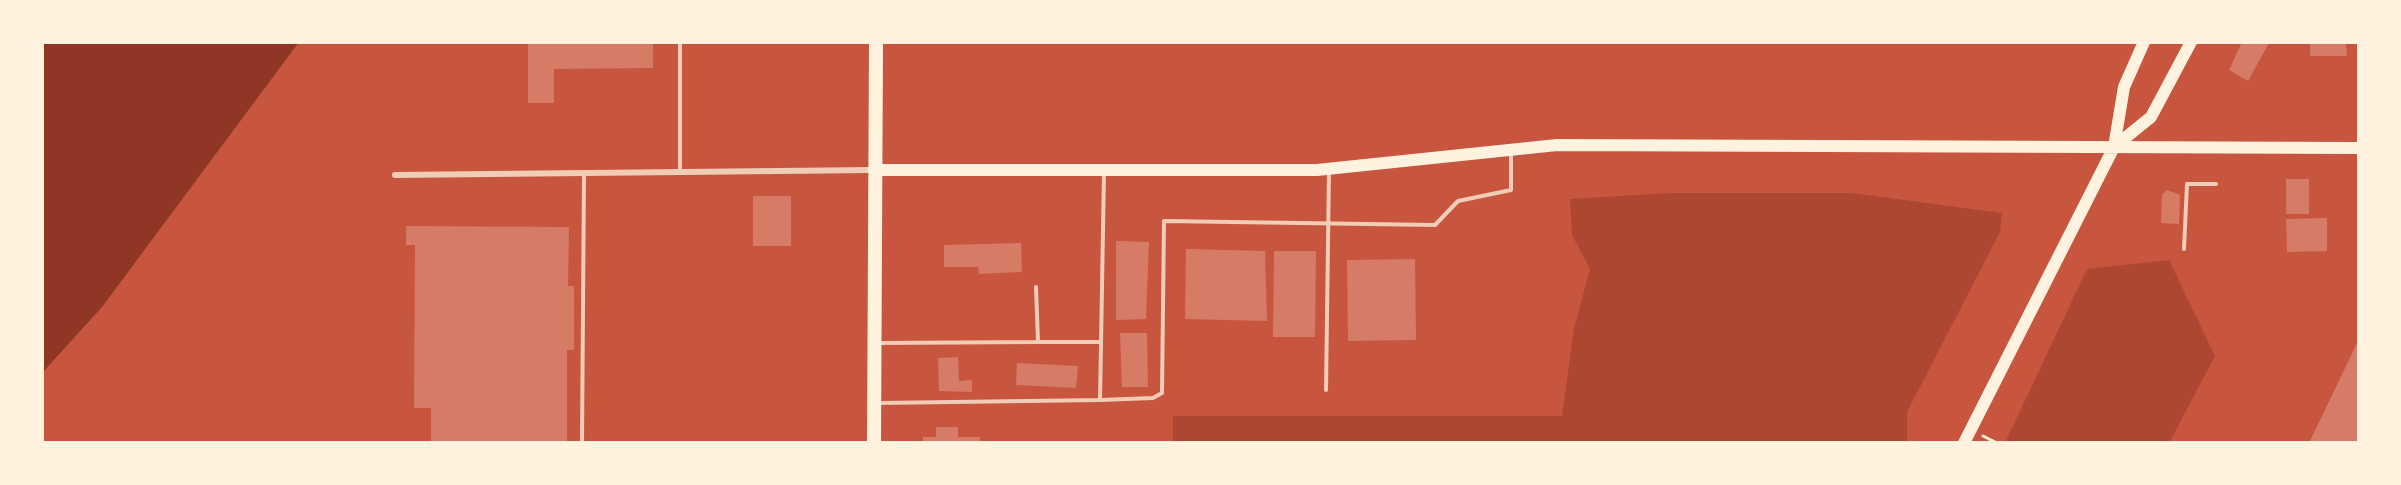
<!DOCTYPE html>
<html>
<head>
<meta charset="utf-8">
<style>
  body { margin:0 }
  #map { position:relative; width:2401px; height:485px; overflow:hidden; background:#c8553d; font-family:Figtree,sans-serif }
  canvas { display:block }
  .frame { position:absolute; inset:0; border:44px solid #fff3e0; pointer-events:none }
</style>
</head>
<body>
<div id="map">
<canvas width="2401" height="485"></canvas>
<div class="frame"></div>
</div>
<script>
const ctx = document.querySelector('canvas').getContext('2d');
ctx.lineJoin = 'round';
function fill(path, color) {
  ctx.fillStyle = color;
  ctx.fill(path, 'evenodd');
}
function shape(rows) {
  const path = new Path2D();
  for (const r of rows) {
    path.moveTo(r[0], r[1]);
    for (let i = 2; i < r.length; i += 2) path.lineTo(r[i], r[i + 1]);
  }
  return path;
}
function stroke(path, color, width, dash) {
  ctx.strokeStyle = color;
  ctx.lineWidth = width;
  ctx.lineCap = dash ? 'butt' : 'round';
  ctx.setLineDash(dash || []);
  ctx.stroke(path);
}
fill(shape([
  [1670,193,1852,193,2002,213,2000,232,1907,412,1907,443,1173,443,1173,416,1562,416,1574,329,1590,269,1572,235,1570,199],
  [2169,260,2215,356,2169,443,2005,443,2087,269]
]), '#ae4732');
fill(shape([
  [42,42,299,42,102,307,42,373]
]), '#8f3625');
fill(shape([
  [528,42,653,42,653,68,554,69,554,103,528,103],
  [2242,42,2269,43,2248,81,2229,70],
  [2310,42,2346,42,2347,56,2310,56],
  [2286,179,2309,179,2309,214,2286,214],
  [2167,190,2180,195,2179,224,2161,223,2162,195],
  [753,196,791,196,791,246,753,246],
  [2327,218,2327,251,2287,252,2286,219],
  [406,226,569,227,568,286,574,286,574,350,567,350,567,443,431,443,431,408,414,408,415,245,406,245],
  [1116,241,1149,242,1146,319,1116,320],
  [1021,243,1022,272,979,274,978,267,944,267,944,245],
  [1186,249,1265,251,1267,321,1185,319],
  [1274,251,1316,251,1315,337,1273,337],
  [1415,259,1416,340,1348,341,1347,260],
  [1120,333,1147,333,1148,387,1122,387],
  [2359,339,2359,443,2309,443],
  [958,357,959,381,972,380,972,392,939,391,938,358],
  [1017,363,1078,366,1076,388,1016,385],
  [936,427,958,427,958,437,980,437,980,443,923,443,923,437,936,437]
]), '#d67c66');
stroke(shape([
  [1983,436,1997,443]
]), '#fff3e0', 3);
stroke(shape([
  [680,42,680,172],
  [1104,173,1100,400,1153,398,1162,393,1164,221,1435,225,1458,201,1511,190,1511,151],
  [2184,249,2187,184,2216,184],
  [1038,342,1100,342],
  [877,343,1038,342,1036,287],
  [1326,390,1329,170],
  [878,403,1100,400],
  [582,443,584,174]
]), '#f1ccb7', 4);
stroke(shape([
  [395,175,873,170]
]), '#f1ccb7', 6);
stroke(shape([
  [2114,147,2151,117,2191,42],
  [874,170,1317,170,1557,145,2359,148],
  [1964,443,2114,147,2124,87,2144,42]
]), '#fff3e0', 12);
stroke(shape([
  [874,443,876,42]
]), '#fff3e0', 14);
</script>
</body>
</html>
